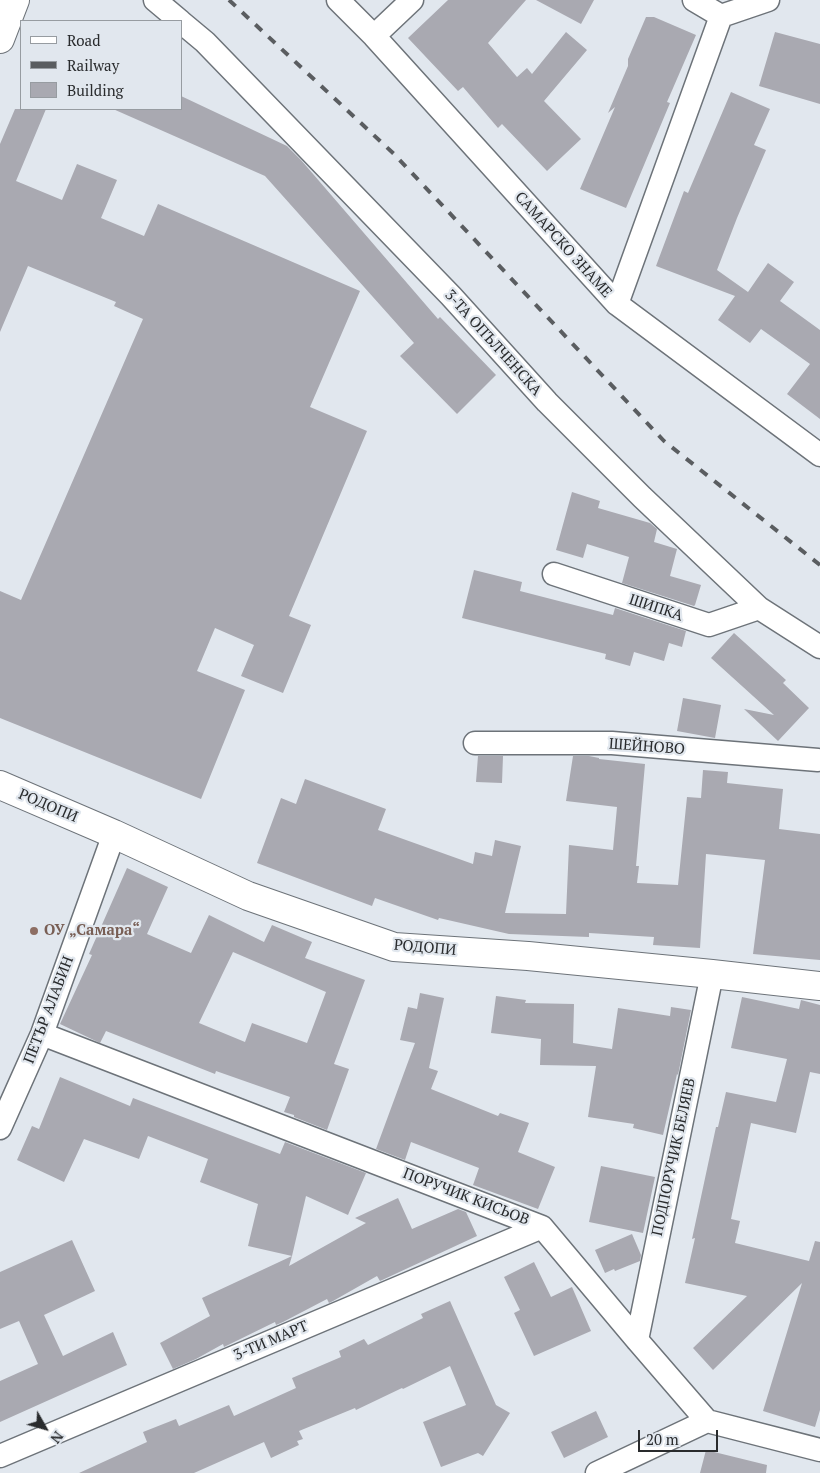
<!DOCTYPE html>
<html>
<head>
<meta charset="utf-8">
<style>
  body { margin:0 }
  #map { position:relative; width:820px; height:1473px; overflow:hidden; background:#e1e7ee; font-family:"PT Serif",serif }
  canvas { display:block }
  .legend { position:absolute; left:20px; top:20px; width:162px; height:90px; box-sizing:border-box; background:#e1e7ee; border:1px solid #979ca1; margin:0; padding:6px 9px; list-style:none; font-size:15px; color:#292b2d }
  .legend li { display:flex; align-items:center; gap:10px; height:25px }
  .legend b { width:25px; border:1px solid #979ca1 }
  .north { position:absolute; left:20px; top:1403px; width:50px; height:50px; -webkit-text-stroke:4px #e1e7ee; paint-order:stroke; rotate:128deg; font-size:14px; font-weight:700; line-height:20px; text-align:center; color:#292b2d }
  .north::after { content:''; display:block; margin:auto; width:18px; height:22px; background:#292b2d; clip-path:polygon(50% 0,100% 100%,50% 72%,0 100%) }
  .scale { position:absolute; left:638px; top:1430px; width:80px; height:22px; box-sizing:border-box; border:2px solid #292b2d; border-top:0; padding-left:6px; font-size:15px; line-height:18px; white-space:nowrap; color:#292b2d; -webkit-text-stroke:4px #e1e7ee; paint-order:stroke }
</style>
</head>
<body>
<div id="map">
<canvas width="820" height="1473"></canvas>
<ul class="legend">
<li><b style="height:6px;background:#fff"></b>Road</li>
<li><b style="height:6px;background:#5a5d60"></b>Railway</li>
<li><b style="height:14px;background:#a9a9b1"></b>Building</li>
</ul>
<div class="north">N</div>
<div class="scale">20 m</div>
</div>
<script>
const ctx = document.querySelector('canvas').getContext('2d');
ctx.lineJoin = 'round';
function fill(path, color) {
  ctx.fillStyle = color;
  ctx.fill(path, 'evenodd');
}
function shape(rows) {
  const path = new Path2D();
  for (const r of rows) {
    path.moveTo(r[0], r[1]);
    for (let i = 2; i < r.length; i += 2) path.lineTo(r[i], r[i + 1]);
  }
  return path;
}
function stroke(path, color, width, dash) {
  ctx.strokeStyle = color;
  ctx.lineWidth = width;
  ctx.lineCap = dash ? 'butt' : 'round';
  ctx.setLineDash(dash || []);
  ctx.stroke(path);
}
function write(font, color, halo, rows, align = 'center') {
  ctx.font = font + ' "PT Serif",serif';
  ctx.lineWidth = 4.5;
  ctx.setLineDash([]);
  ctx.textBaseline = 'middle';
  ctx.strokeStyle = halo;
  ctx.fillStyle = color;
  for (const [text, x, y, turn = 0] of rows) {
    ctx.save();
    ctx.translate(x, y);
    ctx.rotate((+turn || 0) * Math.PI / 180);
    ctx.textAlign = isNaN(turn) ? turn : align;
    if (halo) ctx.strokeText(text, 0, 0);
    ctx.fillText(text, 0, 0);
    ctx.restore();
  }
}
fill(shape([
  [448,0,526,0,488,43,517,77,527,68,532,74,566,32,587,50,544,101,581,139,547,171,502,124,498,128,463,87,458,91,408,38],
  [536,0,594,0,581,24],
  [646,17,654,17,696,35,667,102,670,103,626,208,580,189,615,107,608,113,628,66,628,59],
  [775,32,820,44,820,104,759,86],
  [731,92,770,109,754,145,766,150,737,218,717,270,748,292,768,263,794,282,780,301,820,330,820,419,787,394,810,364,761,329,750,343,718,320,735,296,656,266,684,191,688,193],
  [181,96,287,146,301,160,438,319,440,317,496,375,457,414,400,356,414,343,265,176,113,109,181,109],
  [15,109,46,109,16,181,62,200,77,164,117,180,101,218,144,236,158,204,360,291,310,407,367,431,289,616,311,625,283,693,241,676,254,645,215,628,197,671,245,690,201,799,0,718,0,591,21,600,143,319,114,306,116,302,28,266,0,332,0,144],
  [572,492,600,501,598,508,650,523,657,529,654,542,677,549,670,576,701,585,695,605,694,606,622,583,629,557,587,544,583,558,556,550],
  [474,570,522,582,520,591,613,615,615,608,686,631,682,647,669,643,664,661,634,652,630,666,605,659,606,654,462,618],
  [734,633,786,680,783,683,809,708,778,741,744,709,774,715,711,658],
  [683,698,721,705,715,738,677,731],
  [478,756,503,756,502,783,476,782],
  [573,756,589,756,599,758,599,759,645,764,636,866,639,866,637,883,678,885,687,797,701,798,703,770,728,772,727,783,783,789,779,829,820,834,820,960,753,954,765,860,706,854,700,948,653,945,654,937,589,933,589,937,509,934,439,918,438,920,375,898,372,906,257,863,281,798,296,804,305,779,386,809,378,830,473,864,475,852,492,856,495,840,521,846,505,913,566,914,569,845,613,850,617,807,566,801],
  [127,868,168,887,147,934,191,953,209,915,264,942,272,925,312,942,305,958,365,980,334,1064,349,1069,327,1130,294,1117,294,1115,284,1112,290,1097,216,1071,215,1074,106,1031,100,1043,60,1024,92,955,89,954],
  [233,952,326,992,307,1043,252,1023,245,1042,199,1023],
  [420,993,444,998,429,1068,438,1071,431,1089,498,1116,500,1113,529,1123,518,1152,555,1167,538,1209,473,1185,479,1168,411,1142,405,1160,376,1149,415,1043,400,1040,408,1007,417,1009],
  [496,996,526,1000,525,1003,574,1004,573,1043,612,1049,618,1008,670,1016,671,1007,691,1010,678,1075,677,1074,663,1135,633,1128,634,1124,588,1117,596,1066,540,1065,541,1039,491,1033],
  [742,997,799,1009,801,1000,820,1005,820,1074,810,1072,796,1133,751,1123,731,1219,740,1221,735,1243,809,1261,815,1241,820,1242,820,1410,815,1427,763,1411,802,1283,713,1370,693,1348,747,1296,685,1283,695,1238,692,1239,716,1127,718,1127,726,1092,776,1102,787,1059,731,1048],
  [60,1077,130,1106,133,1098,280,1154,285,1142,366,1173,348,1215,306,1196,292,1256,248,1246,258,1204,200,1182,208,1159,148,1136,139,1159,84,1139,64,1182,17,1160,32,1126,39,1129],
  [601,1166,655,1177,643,1233,589,1222],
  [398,1198,412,1229,458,1209,466,1212,477,1236,380,1281,377,1276,333,1301,329,1303,327,1299,283,1322,276,1325,275,1322,224,1347,223,1344,196,1359,173,1369,160,1343,210,1316,202,1298,292,1256,289,1266,366,1223,355,1218],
  [632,1234,641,1255,640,1261,615,1271,614,1269,605,1273,595,1250],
  [72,1240,95,1291,44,1315,63,1356,113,1332,127,1365,0,1422,0,1381,38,1364,19,1321,0,1329,0,1272],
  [534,1262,551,1297,572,1287,591,1331,534,1356,514,1313,520,1310,504,1277],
  [450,1301,496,1405,510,1413,483,1456,478,1453,441,1467,423,1422,466,1405,450,1366,403,1389,402,1388,356,1410,355,1408,299,1431,303,1439,297,1441,299,1445,271,1458,264,1442,194,1473,79,1473,147,1442,143,1432,176,1419,179,1426,229,1405,234,1416,296,1388,292,1378,341,1357,339,1351,364,1339,368,1345,423,1318,421,1314],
  [596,1411,608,1437,564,1458,551,1432],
  [706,1450,767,1465,766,1473,700,1473]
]), '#a9a9b1');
const minor = shape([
  [155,0,180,21],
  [338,0,374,36,617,304,820,455],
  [694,0,721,16,768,0],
  [181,22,205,42,451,296,547,402,642,497,759,608,820,647],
  [374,36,412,0],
  [617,304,721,16],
  [554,574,709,625,759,608],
  [475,743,612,743,818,760],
  [42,1034,542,1227,637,1340,707,1421,820,1450],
  [0,1128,42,1034,114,834],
  [637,1340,712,974],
  [0,1456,542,1227],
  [597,1473,707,1421]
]);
const tertiary = shape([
  [0,39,15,0],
  [0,785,114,834,248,896,394,947,528,956,712,974,820,986]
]);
stroke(minor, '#6d7379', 25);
stroke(tertiary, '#6d7379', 30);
stroke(minor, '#fff', 22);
stroke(tertiary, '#fff', 28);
stroke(shape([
  [229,0,394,154,664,441,820,565]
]), '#5a5d60', 4, [9, 9]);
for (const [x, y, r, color] of [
  [34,931,5,"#8d6e63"]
]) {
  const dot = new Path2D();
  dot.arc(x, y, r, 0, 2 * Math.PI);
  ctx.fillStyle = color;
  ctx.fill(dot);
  stroke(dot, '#e1e7ee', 2);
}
write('15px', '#292b2d', '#e1e7ee', [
  ["САМАРСКО ЗНАМЕ",563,245,48],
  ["3-ТА ОПЪЛЧЕНСКА",493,343,48],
  ["ШИПКА",656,608,18],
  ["ШЕЙНОВО",647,747,4],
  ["РОДОПИ",48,806,23],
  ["РОДОПИ",425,948,5],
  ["ПЕТЪР АЛАБИН",49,1010,-69],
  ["ПОДПОРУЧИК БЕЛЯЕВ",674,1157,-78],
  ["ПОРУЧИК КИСЬОВ",466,1197,21],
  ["3-ТИ МАРТ",271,1341,-23]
]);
write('bold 15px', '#785e54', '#e1e7ee', [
  ["ОУ „Самара“",44,931]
], 'left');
</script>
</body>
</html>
